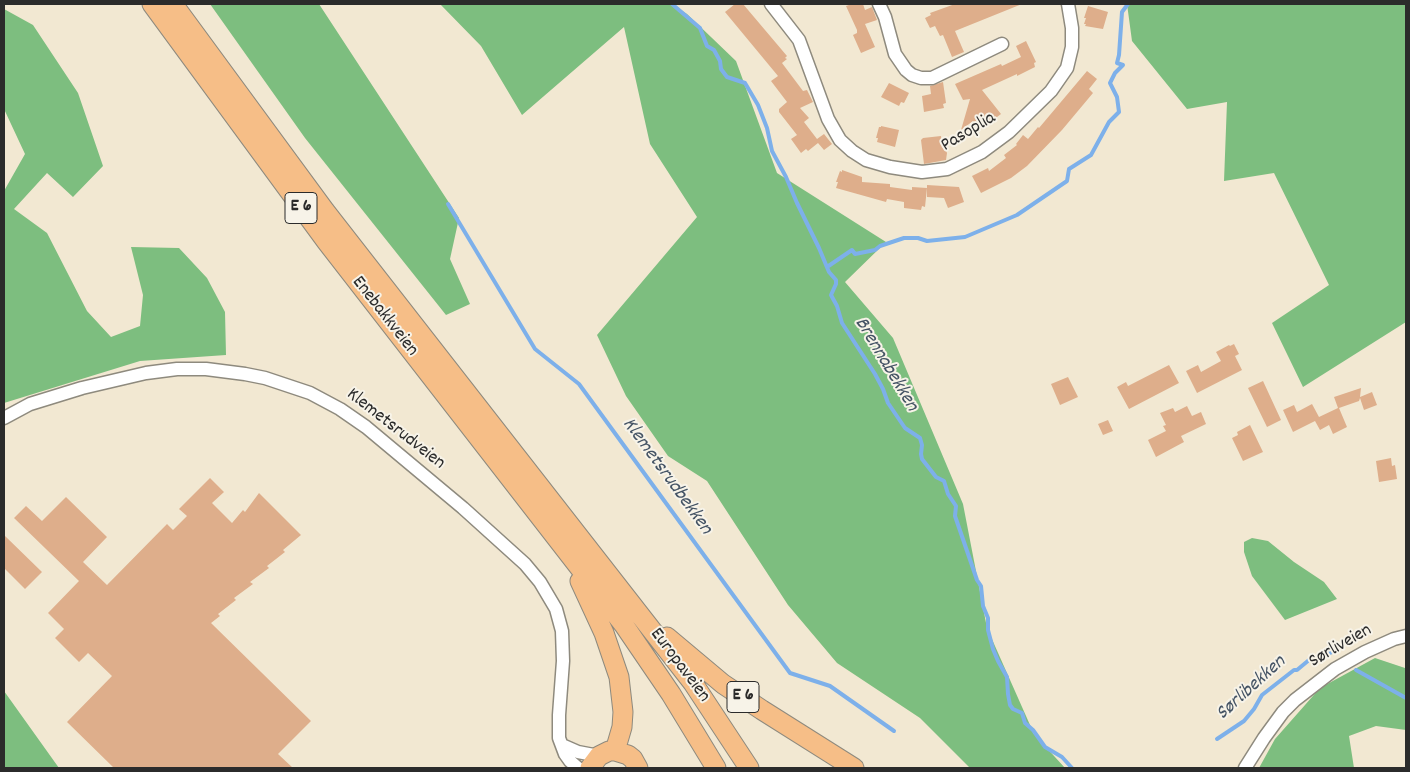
<!DOCTYPE html>
<html>
<head>
<meta charset="utf-8">
<style>
  body { margin:0 }
  #map { position:relative; width:1410px; height:772px; overflow:hidden; background:#f2e8d2; font-family:Dekko,sans-serif }
  canvas { display:block }
  .frame { position:absolute; inset:0; border:5px solid #2b2b2b; pointer-events:none }
</style>
</head>
<body>
<div id="map">
<canvas width="1410" height="772"></canvas>
<div class="frame"></div>
</div>
<script>
const ctx = document.querySelector('canvas').getContext('2d');
ctx.lineJoin = 'round';
function fill(path, color) {
  ctx.fillStyle = color;
  ctx.fill(path, 'evenodd');
}
function shape(rows) {
  const path = new Path2D();
  for (const r of rows) {
    path.moveTo(r[0], r[1]);
    for (let i = 2; i < r.length; i += 2) path.lineTo(r[i], r[i + 1]);
  }
  return path;
}
function stroke(path, color, width, dash) {
  ctx.strokeStyle = color;
  ctx.lineWidth = width;
  ctx.lineCap = dash ? 'butt' : 'round';
  ctx.setLineDash(dash || []);
  ctx.stroke(path);
}
function write(font, color, halo, rows, align = 'center') {
  ctx.font = font + ' Dekko,sans-serif';
  ctx.lineWidth = 4;
  ctx.setLineDash([]);
  ctx.textBaseline = 'middle';
  ctx.strokeStyle = halo;
  ctx.fillStyle = color;
  for (const [text, x, y, turn = 0] of rows) {
    ctx.save();
    ctx.translate(x, y);
    ctx.rotate((+turn || 0) * Math.PI / 180);
    ctx.textAlign = isNaN(turn) ? turn : align;
    if (halo) ctx.strokeText(text, 0, 0);
    ctx.fillText(text, 0, 0);
    ctx.restore();
  }
}
fill(shape([
  [210,4,319,4,459,218,450,259,470,304,446,315,305,138],
  [440,4,672,4,687,14,736,61,777,173,886,242,845,282,893,338,963,504,987,628,1034,734,1065,768,970,768,920,718,837,663,788,605,707,481,668,456,626,396,597,335,697,217,650,144,624,27,522,115,481,46],
  [1127,4,1406,4,1406,322,1303,387,1272,323,1329,285,1274,173,1224,181,1227,102,1187,109,1132,41],
  [4,9,33,25,78,93,103,166,73,197,47,173,14,209,47,233,87,311,111,337,140,326,143,295,131,247,179,248,207,278,225,312,226,355,140,361,4,403,4,379,5,379,4,377,4,191,25,154,4,109],
  [1252,538,1268,541,1294,562,1324,582,1337,599,1285,620,1252,576,1244,552,1244,542],
  [1375,658,1405,668,1406,670,1406,730,1376,726,1349,736,1354,768,1259,768,1275,739,1320,688],
  [4,691,59,768,4,768]
]), '#7dbe7f');
stroke(shape([
  [672,4,700,28,707,46,714,50,720,61,721,69,727,77,745,83,758,105,767,128,772,151,786,177,797,203,819,248,829,272,836,280,836,284,831,295,837,306,842,323,875,374,883,389,888,403,905,428,920,438,922,445,921,454,922,459,936,477,944,481,948,494,956,506,955,516,977,580,981,586,983,606,988,618,988,630,993,649,998,661,1007,677,1008,694,1010,705,1013,709,1022,713,1025,723,1033,730,1045,747,1062,757,1072,768],
  [448,204,535,349,579,384,790,673,830,686,894,731],
  [827,267,852,250,855,254,875,250,880,246,904,238,918,238,927,241,965,237,1017,215,1067,181,1069,169,1091,155,1109,122,1119,112,1117,97,1110,83,1115,73,1123,65,1117,63,1119,55,1122,12,1128,4],
  [1356,670,1406,698],
  [1217,739,1244,721,1254,709,1262,695,1294,670,1297,670,1309,660,1335,651]
]), '#7db0ea', 4);
fill(shape([
  [735,4,743,4,787,56,785,58,787,59,782,63,803,91,807,90,813,102,800,108,809,118,804,122,817,139,824,134,832,144,824,150,818,143,808,151,806,149,801,153,791,139,797,135,779,112,779,109,787,102,771,81,778,76,725,12],
  [852,4,863,4,865,10,872,7,877,20,865,24,875,47,861,53,853,35,857,33,857,30,846,6],
  [955,4,1022,4,955,31,964,52,952,57,943,35,940,36,935,26,930,28,925,18,931,15,930,13],
  [1088,6,1108,12,1103,29,1085,26,1086,24,1084,24,1086,18,1084,18],
  [1026,41,1036,62,1034,63,1035,67,1017,76,1017,74,982,90,1001,114,981,129,973,121,961,130,970,99,963,100,955,84,1001,64,1002,66,1021,57,1016,46],
  [1087,71,1097,79,1089,89,1093,93,1062,130,1027,166,1011,178,981,193,972,176,988,168,989,171,1006,158,1004,155,1017,145,1016,144,1023,135,1028,139,1038,127,1039,128],
  [943,82,946,103,943,104,944,108,924,112,922,96,931,94,930,86],
  [889,83,909,93,904,103,901,102,899,106,881,97],
  [881,126,899,130,895,147,877,142,878,138,876,138,879,127,881,127],
  [941,136,942,146,944,146,947,153,946,160,924,164,921,140,923,138],
  [842,170,862,177,862,182,890,184,890,187,912,190,912,187,927,188,925,207,922,206,921,210,904,208,904,202,887,199,886,202,836,188,838,182,836,182,840,171,842,172],
  [927,185,959,187,964,202,948,208,944,198,927,197],
  [1234,344,1239,354,1235,356,1242,370,1197,393,1186,371,1198,365,1201,372,1221,361,1216,352,1229,345,1230,346],
  [1169,365,1179,383,1129,409,1117,387,1126,382,1128,386],
  [1068,377,1078,397,1060,405,1051,384],
  [1263,381,1281,420,1267,427,1248,388],
  [1361,388,1360,397,1372,392,1377,405,1364,410,1360,398,1359,401,1339,408,1347,427,1333,434,1329,425,1320,430,1315,421,1293,432,1283,410,1294,405,1297,412,1312,404,1319,417,1338,408,1334,397],
  [1187,406,1192,416,1201,412,1206,424,1181,436,1184,442,1156,457,1148,440,1166,431,1163,426,1166,425,1160,413,1173,408,1175,412],
  [1108,420,1113,431,1103,435,1098,424],
  [1250,425,1263,452,1243,461,1232,438,1238,435,1237,432],
  [1391,458,1392,466,1395,465,1397,479,1379,482,1376,461],
  [210,478,224,492,212,503,232,523,243,510,245,512,259,493,301,535,283,550,285,552,267,566,269,568,250,582,253,584,234,598,236,600,218,614,220,616,211,623,311,721,278,754,293,768,114,768,67,722,112,676,88,653,79,662,55,638,64,629,48,613,79,581,14,518,26,506,42,521,66,497,107,537,83,562,107,585,167,524,173,530,187,516,179,509],
  [4,535,42,572,25,589,4,568]
]), '#deae8b');
const minor = shape([
  [771,4,799,40,828,119,840,140,852,151,866,160,890,167,922,172,947,169,982,152,1009,132,1051,91,1067,68,1072,47,1072,28,1068,4],
  [879,4,885,17,895,54,906,70,912,75,921,78,932,78,1002,44],
  [4,418,30,404,82,388,146,373,177,369,206,369,245,374,265,378,310,393,340,409,366,427,463,508,525,564,540,582,556,609,562,631,563,661,559,715,559,738,565,754,570,761,578,768],
  [562,745,578,752,599,756],
  [1245,768,1264,738,1283,712,1295,700,1335,669,1365,652,1394,639,1406,636]
]);
const highway = shape([
  [152,4,326,241,624,625,671,694,716,768],
  [173,4,325,211,693,683,749,768],
  [580,581,604,633,619,677,623,712,622,727,615,751],
  [667,637,723,684,762,710,854,768],
  [590,768,599,756,609,751,615,751,628,755,633,759,638,768]
]);
stroke(minor, '#8e8a7e', 15);
stroke(highway, '#8e8a7e', 21);
stroke(minor, '#fff', 12);
stroke(highway, '#f6be87', 19);
for (const [x, y, w] of [
  [301,208,32],
  [743,697,32]
]) {
  const box = new Path2D();
  box.roundRect(x - w / 2, y - 15.5, w, 31, 4);
  ctx.fillStyle = '#f7f3e8';
  ctx.fill(box);
  stroke(box, '#2b2b2b', 1);
}
write('bold 18px', '#2b2b2b', null, [
  ["E 6",301,208],
  ["E 6",743,697]
]);
write('19px', '#2b2b2b', '#f7f3e8', [
  ["Pasoplia",969,133,-31],
  ["Enebakkveien",384,317,52],
  ["Klemetsrudveien",395,430,38],
  ["Sørliveien",1341,647,-30],
  ["Europaveien",679,666,53]
]);
write('italic 20px', '#445364', '#f7f3e8', [
  ["Brennabekken",885,365,59],
  ["Klemetsrudbekken",666,477,54],
  ["Sørlibekken",1252,689,-42]
]);
</script>
</body>
</html>
